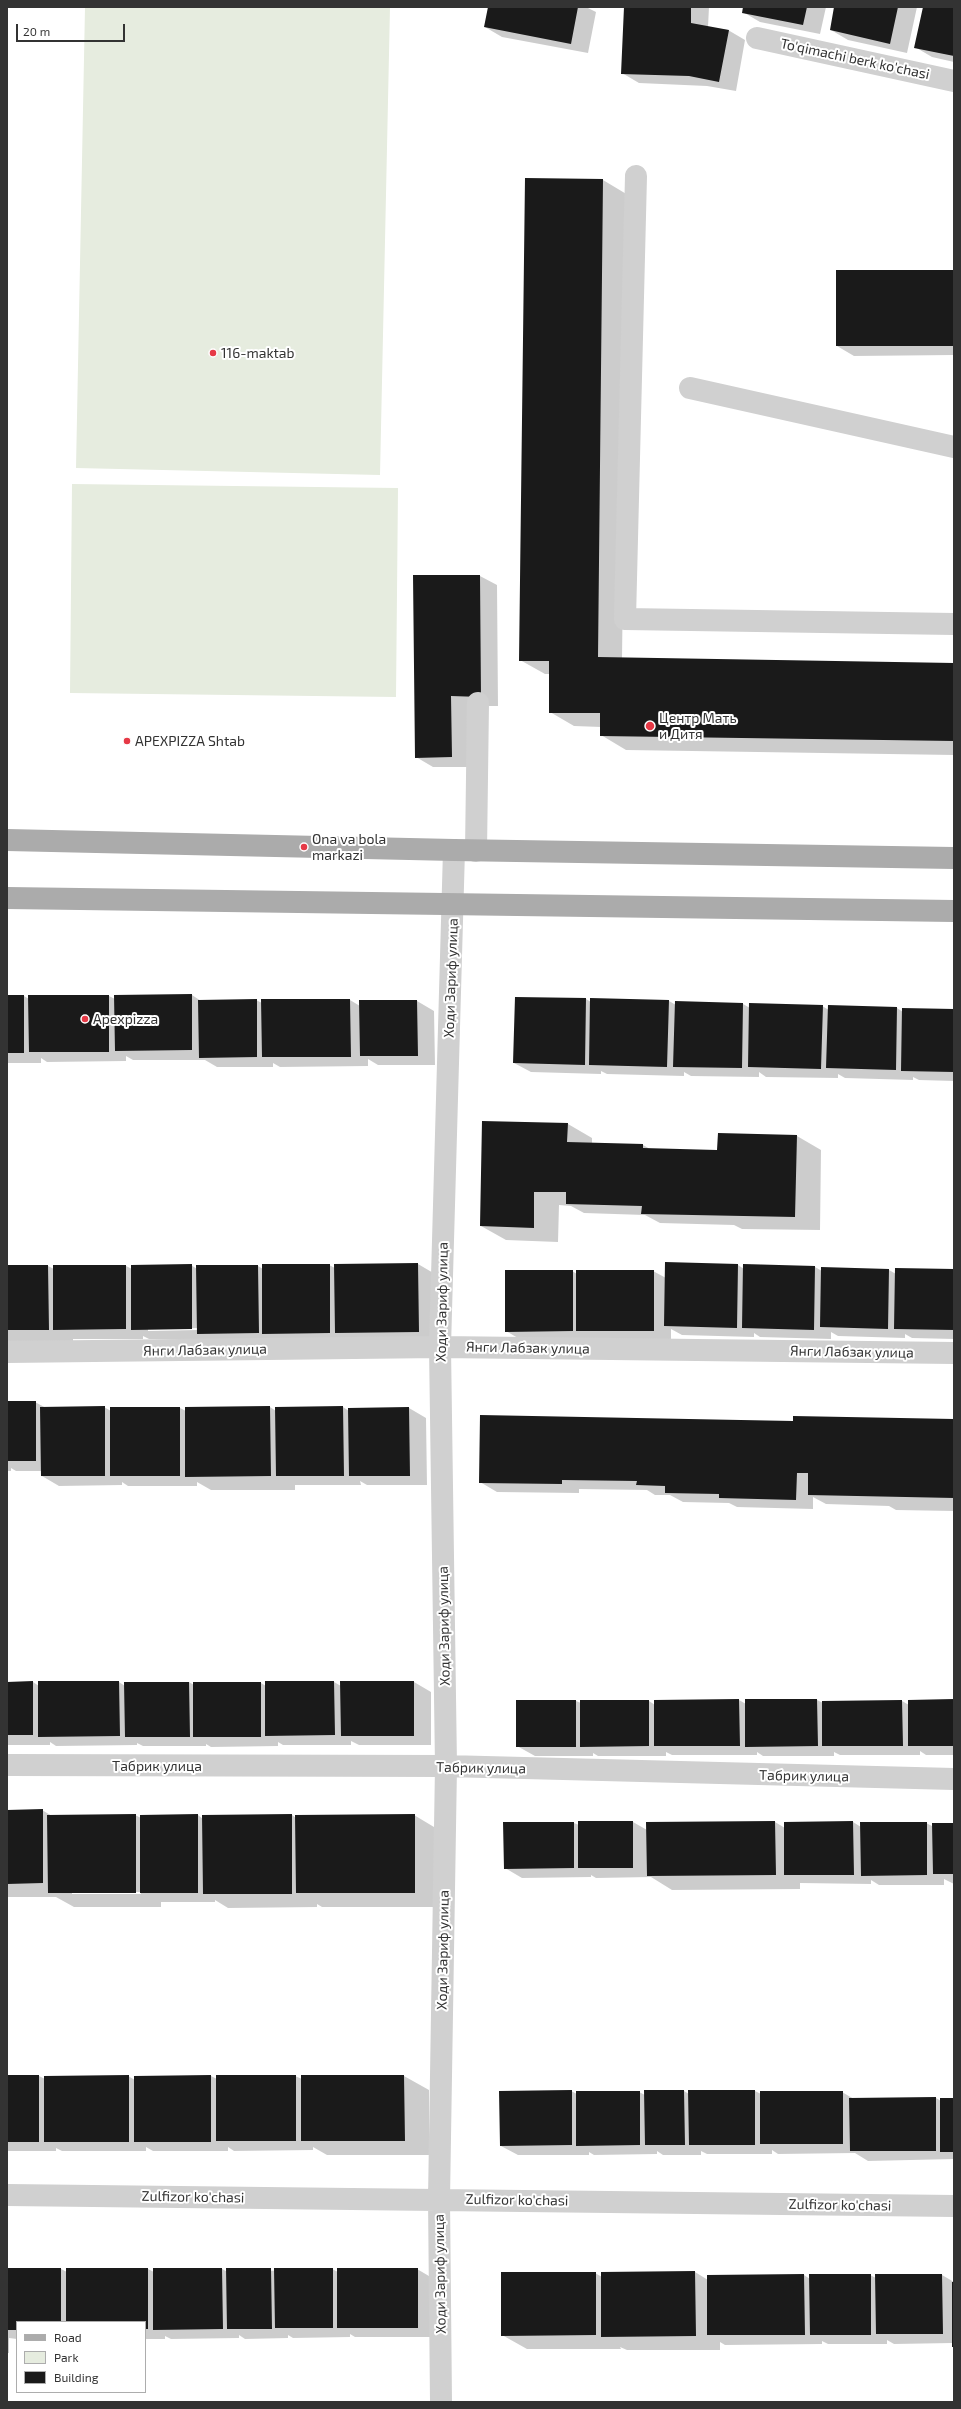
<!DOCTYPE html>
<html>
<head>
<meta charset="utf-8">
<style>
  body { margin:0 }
  #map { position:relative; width:961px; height:2409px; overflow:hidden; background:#fff; font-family:"Exo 2",sans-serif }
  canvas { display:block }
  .frame { position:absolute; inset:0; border:8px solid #333; pointer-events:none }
  .legend { position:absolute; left:16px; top:2321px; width:130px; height:72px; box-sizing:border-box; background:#fff; border:1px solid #adadad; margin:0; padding:5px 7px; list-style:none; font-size:12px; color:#333 }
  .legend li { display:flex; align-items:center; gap:8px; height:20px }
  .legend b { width:20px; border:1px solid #adadad }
  .scale { position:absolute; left:16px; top:24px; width:109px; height:18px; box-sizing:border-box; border:2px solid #333; border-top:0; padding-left:5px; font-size:12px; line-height:14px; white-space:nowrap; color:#333; -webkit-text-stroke:3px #fff; paint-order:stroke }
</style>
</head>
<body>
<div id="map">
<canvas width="961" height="2409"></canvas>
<div class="frame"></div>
<ul class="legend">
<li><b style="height:5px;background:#ababab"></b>Road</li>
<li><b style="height:11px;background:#e6ecdf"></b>Park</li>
<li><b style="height:11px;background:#1a1a1a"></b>Building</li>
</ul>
<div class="scale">20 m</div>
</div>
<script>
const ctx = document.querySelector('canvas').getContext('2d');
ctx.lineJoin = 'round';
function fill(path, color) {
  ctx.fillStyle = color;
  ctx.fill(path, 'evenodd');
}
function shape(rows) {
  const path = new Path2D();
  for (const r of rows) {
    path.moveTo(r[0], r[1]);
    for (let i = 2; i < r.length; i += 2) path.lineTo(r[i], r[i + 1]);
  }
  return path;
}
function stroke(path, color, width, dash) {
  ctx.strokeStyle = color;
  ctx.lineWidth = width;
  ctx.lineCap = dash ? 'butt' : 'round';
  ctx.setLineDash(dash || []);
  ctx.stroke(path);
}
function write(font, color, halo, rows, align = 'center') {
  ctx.font = font + ' "Exo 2",sans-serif';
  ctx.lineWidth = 4;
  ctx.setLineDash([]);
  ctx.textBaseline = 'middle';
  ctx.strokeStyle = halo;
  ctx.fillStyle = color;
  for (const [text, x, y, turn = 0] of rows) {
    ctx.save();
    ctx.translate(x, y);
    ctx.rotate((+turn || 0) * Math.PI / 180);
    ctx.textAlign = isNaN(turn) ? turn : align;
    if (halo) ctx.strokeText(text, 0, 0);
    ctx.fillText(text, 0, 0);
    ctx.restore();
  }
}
fill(shape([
  [85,7,390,7,380,475,76,468],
  [72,484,398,488,396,697,70,693]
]), '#e6ecdf');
fill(shape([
  [489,7,586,7,596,12,588,53,502,37,485,27],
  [625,7,709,7,708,27,728,30,745,40,736,91,707,86,639,83,622,73],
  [744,7,826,7,820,34,760,22,743,12],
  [836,7,917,7,907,53,848,40,831,30],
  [924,7,954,7,954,62,932,57,915,47],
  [526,179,603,180,628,195,622,658,954,664,954,755,626,750,601,735,601,727,574,726,550,712,550,674,545,674,520,660],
  [954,271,954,355,854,356,837,346],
  [480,576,497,585,498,706,468,706,469,767,433,767,416,757],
  [192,995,201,1001,256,1000,262,1003,262,1000,350,1000,360,1006,417,1001,434,1011,435,1065,378,1065,368,1059,368,1066,280,1067,273,1063,273,1067,217,1067,205,1060,133,1060,126,1056,126,1061,47,1062,41,1058,41,1063,7,1063,7,996,24,996,29,999,109,996,115,999],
  [586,999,591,1002,669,1001,676,1005,743,1004,750,1008,822,1006,829,1010,829,1006,897,1008,903,1012,954,1010,954,1081,919,1080,913,1077,913,1080,845,1078,838,1074,838,1078,766,1077,759,1072,759,1077,691,1076,684,1072,684,1076,607,1074,601,1071,601,1074,531,1072,514,1063],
  [568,1124,592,1138,592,1144,643,1145,650,1149,718,1151,797,1136,821,1150,820,1230,742,1229,734,1225,660,1223,645,1215,584,1213,571,1206,559,1205,558,1242,506,1240,481,1226],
  [418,1264,435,1274,436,1342,149,1339,143,1336,143,1339,73,1339,73,1344,7,1344,7,1266,48,1266,54,1269,126,1266,132,1269,191,1265,197,1269,258,1266,263,1269,329,1265,335,1268],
  [197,1328,197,1330,148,1331,148,1329],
  [738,1265,744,1269,815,1267,822,1271,889,1270,896,1274,954,1270,954,1339,912,1338,905,1334,905,1338,838,1336,831,1332,831,1339,760,1337,754,1333,754,1337,682,1335,671,1329,671,1340,523,1341,506,1331,572,1271,577,1274,653,1271,666,1278],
  [7,1402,35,1402,46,1408,104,1407,111,1411,180,1408,186,1411,270,1407,276,1411,343,1407,349,1411,409,1408,426,1418,427,1485,367,1485,360,1481,361,1485,295,1485,295,1490,211,1490,197,1482,197,1486,128,1486,122,1482,122,1485,59,1486,42,1476,42,1471,16,1471,11,1468,11,1471,7,1471],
  [954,1420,954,1511,896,1510,889,1506,826,1504,813,1497,813,1509,737,1507,729,1503,683,1502,670,1495,655,1495,647,1490,579,1489,579,1493,497,1492,480,1482,794,1422],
  [33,1682,39,1686,39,1682,119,1682,125,1686,125,1683,189,1682,194,1685,261,1683,266,1686,334,1682,341,1686,414,1682,431,1692,431,1745,359,1745,351,1741,351,1745,283,1745,278,1742,278,1746,211,1747,206,1744,206,1746,143,1746,137,1743,137,1745,56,1746,50,1742,50,1745,7,1745,7,1683],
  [739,1700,746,1704,746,1700,817,1700,823,1703,902,1701,909,1705,954,1700,954,1755,926,1755,920,1751,920,1755,840,1755,834,1752,834,1756,763,1756,757,1752,757,1755,672,1755,666,1752,666,1756,598,1756,593,1753,593,1756,535,1756,517,1746,576,1701,581,1703,649,1701,655,1705,655,1701],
  [42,1810,52,1816,135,1815,141,1818,198,1815,203,1819,292,1815,296,1818,414,1815,439,1830,440,1907,322,1907,317,1904,317,1907,228,1908,215,1900,215,1902,161,1902,161,1907,74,1907,56,1897,7,1897,7,1811],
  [72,1892,141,1892,141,1894,72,1894],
  [633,1822,647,1830,775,1822,785,1828,785,1823,853,1822,861,1827,926,1823,934,1827,954,1824,954,1884,944,1879,944,1885,879,1885,871,1880,871,1884,800,1883,800,1889,672,1890,651,1877,596,1878,591,1875,591,1877,522,1878,505,1868,574,1823,579,1825],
  [7,2076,39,2076,45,2079,128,2076,135,2080,211,2076,217,2079,295,2076,302,2079,302,2076,404,2076,429,2090,429,2155,327,2155,313,2147,313,2150,234,2151,228,2147,228,2151,153,2151,146,2147,146,2151,62,2151,56,2148,56,2151,7,2151],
  [571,2091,577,2094,639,2092,645,2095,684,2091,689,2094,755,2091,761,2094,842,2092,854,2099,936,2098,941,2101,954,2099,954,2159,868,2161,855,2153,778,2154,772,2150,772,2154,707,2154,701,2151,701,2155,663,2155,657,2151,657,2154,594,2155,589,2152,589,2155,518,2155,501,2146],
  [7,2269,61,2269,67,2272,148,2269,154,2272,222,2269,228,2272,332,2269,338,2272,417,2269,434,2279,435,2337,355,2337,350,2334,350,2337,293,2338,288,2335,288,2338,245,2339,239,2335,239,2338,171,2339,165,2336,165,2339,145,2339,145,2322,17,2322,17,2339,9,2338,9,2353,7,2353],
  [695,2272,708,2280,708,2276,804,2275,810,2279,870,2275,876,2278,876,2275,942,2275,954,2282,954,2347,953,2343,894,2344,887,2340,887,2344,828,2344,822,2341,822,2344,725,2345,720,2342,720,2350,627,2350,620,2347,621,2349,527,2349,502,2335,595,2273,602,2277,602,2273]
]), '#0003');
fill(shape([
  [488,7,578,7,571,44,484,27],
  [624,7,691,7,691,23,729,30,719,82,689,76,621,74],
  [743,7,807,7,803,25,742,13],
  [834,7,898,7,890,44,830,30],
  [923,7,954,7,954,56,914,48],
  [525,178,603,179,598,657,954,663,954,741,600,736,600,713,549,713,549,661,519,661],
  [836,270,954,270,954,346,836,346],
  [413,575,480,575,481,697,451,696,452,757,415,758],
  [192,994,192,1050,115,1051,114,995],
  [7,995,24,995,24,1053,7,1053],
  [28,995,109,995,109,1052,29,1052],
  [515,997,586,998,585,1065,513,1063],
  [590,998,669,1000,667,1067,589,1065],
  [257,999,257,1057,199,1058,198,1000],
  [261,999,350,999,351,1057,262,1057],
  [359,1000,417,1000,418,1056,360,1056],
  [675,1001,743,1003,742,1068,673,1067],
  [749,1003,823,1005,821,1069,748,1067],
  [828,1005,897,1007,896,1070,826,1068],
  [902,1008,954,1009,954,1072,901,1071],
  [482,1121,568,1123,567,1142,643,1144,643,1148,717,1150,718,1133,797,1135,795,1217,641,1214,642,1206,566,1204,566,1192,534,1192,534,1228,480,1226],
  [665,1262,738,1264,737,1328,664,1326],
  [418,1263,419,1332,335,1333,334,1264],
  [192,1264,192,1329,131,1330,131,1265],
  [262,1264,330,1264,330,1333,262,1334],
  [743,1264,815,1266,814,1330,742,1328],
  [7,1265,48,1265,49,1330,7,1330],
  [53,1265,126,1265,126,1329,53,1330],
  [196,1265,258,1265,259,1333,197,1334],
  [821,1267,889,1269,888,1329,820,1327],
  [895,1268,954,1269,954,1330,894,1329],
  [505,1270,573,1270,573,1331,505,1332],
  [576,1270,654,1270,654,1331,576,1331],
  [7,1401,36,1401,36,1461,7,1461],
  [105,1406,105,1476,41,1476,40,1407],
  [270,1406,271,1476,185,1477,185,1407],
  [343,1406,344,1476,276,1476,275,1407],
  [110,1407,180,1407,180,1476,110,1476],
  [409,1407,410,1476,349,1476,348,1408],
  [480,1415,793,1421,793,1416,954,1419,954,1498,808,1495,808,1473,797,1473,796,1500,719,1498,719,1494,665,1493,665,1486,636,1485,637,1481,562,1480,562,1484,479,1483],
  [33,1681,33,1735,7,1735,7,1682],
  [38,1681,119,1681,120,1736,38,1737],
  [265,1681,334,1681,335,1735,265,1736],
  [340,1681,414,1681,414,1736,341,1736],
  [124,1682,189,1682,190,1737,125,1737],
  [193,1682,261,1682,261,1737,193,1737],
  [739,1699,740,1746,654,1746,654,1700],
  [745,1699,817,1699,818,1746,745,1747],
  [954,1699,954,1746,908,1746,908,1700],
  [516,1700,576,1700,576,1747,516,1747],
  [580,1700,649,1700,649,1746,580,1747],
  [902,1700,903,1746,822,1746,822,1701],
  [43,1809,43,1883,7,1884,7,1810],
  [136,1814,136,1893,48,1893,47,1815],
  [198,1814,198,1893,140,1893,140,1815],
  [292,1814,292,1894,203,1894,202,1815],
  [415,1814,415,1893,296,1893,295,1815],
  [578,1821,633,1821,633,1868,578,1868],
  [775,1821,776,1875,647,1876,646,1822],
  [853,1821,854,1875,784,1875,784,1822],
  [503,1822,574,1822,574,1868,504,1869],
  [860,1822,927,1822,927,1875,861,1876],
  [932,1823,954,1823,954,1874,933,1874],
  [7,2075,39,2075,39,2142,7,2142],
  [129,2075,129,2142,44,2142,44,2076],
  [211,2075,211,2142,134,2142,134,2076],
  [216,2075,296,2075,296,2141,216,2141],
  [301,2075,404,2075,405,2141,301,2141],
  [572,2090,572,2145,500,2146,499,2091],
  [644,2090,684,2090,685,2145,645,2145],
  [688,2090,755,2090,755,2145,689,2145],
  [576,2091,640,2091,640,2145,576,2146],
  [760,2091,843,2091,843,2144,760,2144],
  [936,2097,936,2151,850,2151,849,2098],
  [940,2098,954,2098,954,2152,940,2152],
  [7,2268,61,2268,61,2322,17,2322,17,2330,7,2330],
  [66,2268,148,2268,148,2329,145,2329,145,2322,66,2322],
  [153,2268,222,2268,223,2329,153,2330],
  [226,2268,271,2268,272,2329,227,2329],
  [274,2268,333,2268,333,2328,275,2328],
  [337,2268,418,2268,418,2328,337,2328],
  [695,2271,696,2336,601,2337,601,2272],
  [501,2272,596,2272,596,2335,501,2336],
  [804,2274,805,2335,707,2335,707,2275],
  [809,2274,871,2274,871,2335,810,2335],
  [875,2274,942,2274,943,2334,876,2334],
  [952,2282,954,2282,954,2347,952,2347]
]), '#1a1a1a');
stroke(shape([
  [757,38,954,81],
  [636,176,625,619,954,624],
  [690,388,954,447],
  [476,851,478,703],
  [7,1352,440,1347,954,1353],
  [7,1765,446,1766,954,1779],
  [7,2195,954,2206],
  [441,2402,439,2199,446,1766,440,1347,454,850]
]), '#d0d0d0', 22);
stroke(shape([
  [7,840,454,850,954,858],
  [7,898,954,911]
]), '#ababab', 22);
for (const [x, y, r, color] of [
  [213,353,4,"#e63946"],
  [650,726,5,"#e63946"],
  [127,741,4,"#e63946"],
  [304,847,4,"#e63946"],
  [85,1019,4,"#e63946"]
]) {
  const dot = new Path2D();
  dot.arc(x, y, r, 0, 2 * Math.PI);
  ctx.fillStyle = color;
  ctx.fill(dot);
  stroke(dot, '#fff', 1.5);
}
write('14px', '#333', '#fff', [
  ["To'qimachi berk ko'chasi",855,59,12],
  ["Ходи Зариф улица",451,978,-88],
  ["Ходи Зариф улица",442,1302,-89],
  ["Янги Лабзак улица",528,1348,1],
  ["Янги Лабзак улица",205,1350,-1],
  ["Янги Лабзак улица",852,1352,1],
  ["Ходи Зариф улица",444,1626,-91],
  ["Табрик улица",157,1766],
  ["Табрик улица",481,1768,1],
  ["Табрик улица",804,1776,1],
  ["Ходи Зариф улица",443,1950,-89],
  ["Zulfizor ko'chasi",193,2197,1],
  ["Zulfizor ko'chasi",517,2200,1],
  ["Zulfizor ko'chasi",840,2205,1],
  ["Ходи Зариф улица",440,2274,-91]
]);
write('14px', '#333', '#fff', [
  ["116-maktab",221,353],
  ["Центр Мать",659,718],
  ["и Дитя",659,734],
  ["APEXPIZZA Shtab",135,741],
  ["Ona va bola",312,839],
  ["markazi",312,855],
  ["Apexpizza",93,1019]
], 'left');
</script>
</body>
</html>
